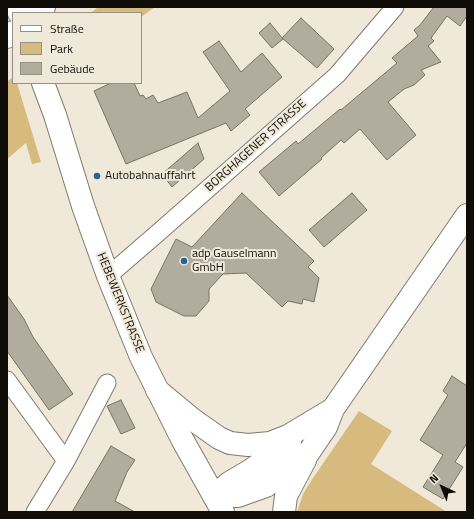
<!DOCTYPE html>
<html>
<head>
<meta charset="utf-8">
<style>
  body { margin:0 }
  #map { position:relative; width:474px; height:519px; overflow:hidden; background:#f0e9da; font-family:"Titillium Web",sans-serif }
  canvas { display:block }
  .frame { position:absolute; inset:0; border:8px solid #100d09; pointer-events:none }
  .legend { position:absolute; left:12px; top:12px; width:130px; height:72px; box-sizing:border-box; background:#f0e9da; border:1px solid #969186; margin:0; padding:5px 7px; list-style:none; font-size:12px; color:#100d09 }
  .legend li { display:flex; align-items:center; gap:8px; height:20px }
  .legend b { width:20px; border:1px solid #969186 }
  .north { position:absolute; left:422px; top:467px; width:40px; height:40px; -webkit-text-stroke:3px #f0e9da; paint-order:stroke; rotate:316deg; font-size:11px; font-weight:700; line-height:16px; text-align:center; color:#100d09 }
  .north::after { content:''; display:block; margin:auto; width:14px; height:18px; background:#100d09; clip-path:polygon(50% 0,100% 100%,50% 72%,0 100%) }
</style>
</head>
<body>
<div id="map">
<canvas width="474" height="519"></canvas>
<div class="frame"></div>
<ul class="legend">
<li><b style="height:5px;background:#fff"></b>Straße</li>
<li><b style="height:11px;background:#d7ba7e"></b>Park</li>
<li><b style="height:11px;background:#b2ac9e"></b>Gebäude</li>
</ul>
<div class="north">N</div>
</div>
<script>
const ctx = document.querySelector('canvas').getContext('2d');
ctx.lineJoin = 'round';
function fill(path, color) {
  ctx.fillStyle = color;
  ctx.fill(path, 'evenodd');
}
function shape(rows) {
  const path = new Path2D();
  for (const r of rows) {
    path.moveTo(r[0], r[1]);
    for (let i = 2; i < r.length; i += 2) path.lineTo(r[i], r[i + 1]);
  }
  return path;
}
function stroke(path, color, width, dash) {
  ctx.strokeStyle = color;
  ctx.lineWidth = width;
  ctx.lineCap = dash ? 'butt' : 'round';
  ctx.setLineDash(dash || []);
  ctx.stroke(path);
}
function write(font, color, halo, rows, align = 'center') {
  ctx.font = font + ' "Titillium Web",sans-serif';
  ctx.lineWidth = 4;
  ctx.setLineDash([]);
  ctx.textBaseline = 'middle';
  ctx.strokeStyle = halo;
  ctx.fillStyle = color;
  for (const [text, x, y, turn = 0] of rows) {
    ctx.save();
    ctx.translate(x, y);
    ctx.rotate((+turn || 0) * Math.PI / 180);
    ctx.textAlign = isNaN(turn) ? turn : align;
    if (halo) ctx.strokeText(text, 0, 0);
    ctx.fillText(text, 0, 0);
    ctx.restore();
  }
}
fill(shape([
  [98,7,155,7,141,17,141,13,91,13],
  [13,77,13,83,17,83,41,162,32,164,26,143,7,159,7,82],
  [359,411,392,431,371,464,447,512,297,512,303,494,311,481]
]), '#d7ba7e');
const building = shape([
  [434,7,467,7,467,16,460,26,447,16,431,38,434,41,428,46,441,62,421,70,425,75,414,85,404,89,388,102,416,135,387,160,360,129,344,143,341,140,321,158,322,159,279,196,259,172,296,141,298,144,340,109,341,110,397,63,392,58,418,36,414,30,420,25,434,7],
  [301,18,334,49,317,68,282,38,301,18],
  [270,23,283,39,272,48,259,33,270,23],
  [219,41,241,72,262,53,282,77,245,109,250,115,231,131,226,123,126,164,94,91,111,83,134,83,140,96,143,95,146,99,153,95,158,103,187,92,198,118,230,91,203,52,219,41],
  [198,143,204,159,172,187,162,174,198,143],
  [242,193,314,261,308,267,319,278,314,302,303,299,302,304,288,301,282,307,246,273,223,274,209,289,209,301,196,316,184,316,156,302,151,289,176,239,192,247,242,193],
  [352,193,367,210,324,247,309,230,352,193],
  [7,295,24,319,33,337,73,394,49,410,7,351,7,295],
  [452,376,467,386,467,443,455,462,463,467,443,499,423,487,443,455,420,440,448,395,443,391,452,376],
  [121,400,135,428,121,434,107,406,121,400],
  [111,446,135,460,127,472,115,501,135,512,72,512,111,446]
]);
fill(building, '#b2ac9e');
stroke(building, '#787265', 1);
const minor = shape([
  [108,276,159,232,337,75,395,7],
  [7,380,66,461],
  [35,512,66,461,107,383]
]);
const primary = shape([
  [17,7,19,13],
  [43,83,55,115,83,206,108,276,141,357,182,439,223,512]
]);
const motorway = shape([
  [37,13,44,7],
  [7,37,13,32],
  [157,390,192,419,219,438,230,443,248,445,270,443,288,436,333,409],
  [214,496,238,496,266,486,307,455,326,427,333,409,467,215],
  [214,496,229,483,251,470,290,442],
  [284,512,286,496,305,460]
]);
stroke(minor, '#807a6d', 19);
stroke(primary, '#807a6d', 24);
stroke(motorway, '#807a6d', 24);
stroke(minor, '#fff', 17);
stroke(primary, '#fff', 22);
stroke(motorway, '#fff', 22);
for (const [x, y, r, color] of [
  [97,176,4,"#21659a"],
  [184,261,4,"#21659a"]
]) {
  const dot = new Path2D();
  dot.arc(x, y, r, 0, 2 * Math.PI);
  ctx.fillStyle = color;
  ctx.fill(dot);
  stroke(dot, '#f0e9da', 1.5);
}
write('12px', '#100d09', '#f0e9da', [
  ["BORGHAGENER STRASSE",256,146,-42],
  ["HEBEWERKSTRASSE",120,303,68]
]);
write('12px', '#100d09', '#f0e9da', [
  ["Autobahnauffahrt",105,176],
  ["adp Gauselmann",192,254],
  ["GmbH",192,268]
], 'left');
</script>
</body>
</html>
